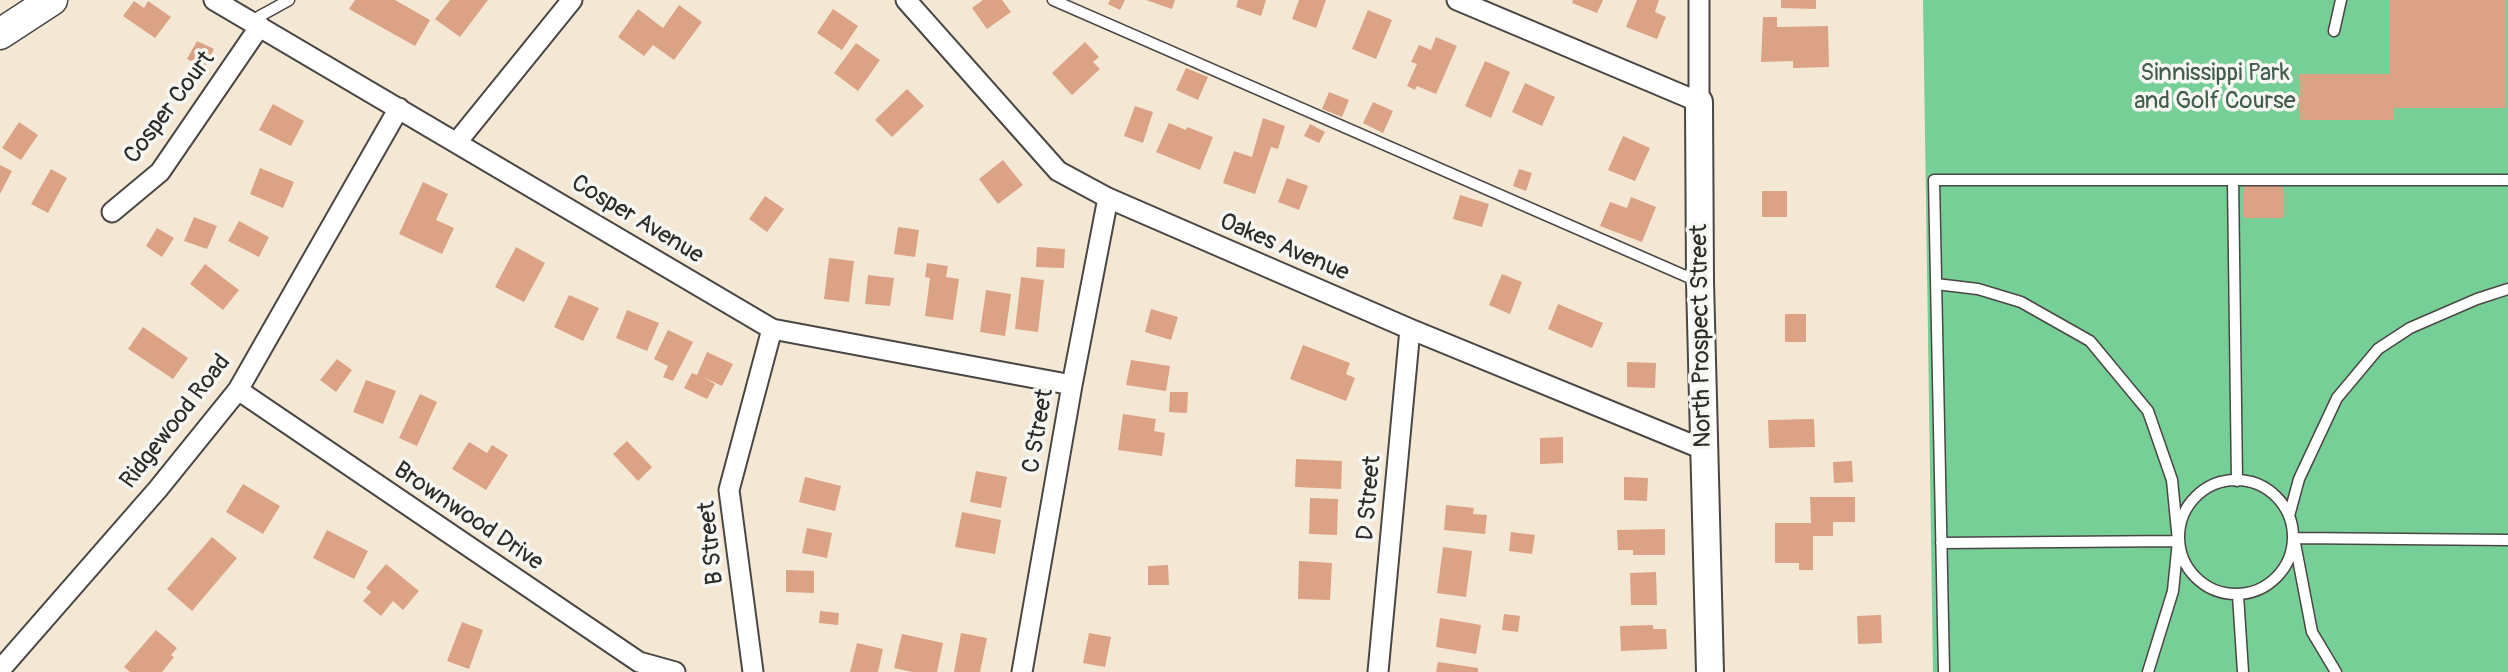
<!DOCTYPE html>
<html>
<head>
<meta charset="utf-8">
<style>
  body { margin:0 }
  canvas { display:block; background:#f4e8d5 }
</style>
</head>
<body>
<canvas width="2508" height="672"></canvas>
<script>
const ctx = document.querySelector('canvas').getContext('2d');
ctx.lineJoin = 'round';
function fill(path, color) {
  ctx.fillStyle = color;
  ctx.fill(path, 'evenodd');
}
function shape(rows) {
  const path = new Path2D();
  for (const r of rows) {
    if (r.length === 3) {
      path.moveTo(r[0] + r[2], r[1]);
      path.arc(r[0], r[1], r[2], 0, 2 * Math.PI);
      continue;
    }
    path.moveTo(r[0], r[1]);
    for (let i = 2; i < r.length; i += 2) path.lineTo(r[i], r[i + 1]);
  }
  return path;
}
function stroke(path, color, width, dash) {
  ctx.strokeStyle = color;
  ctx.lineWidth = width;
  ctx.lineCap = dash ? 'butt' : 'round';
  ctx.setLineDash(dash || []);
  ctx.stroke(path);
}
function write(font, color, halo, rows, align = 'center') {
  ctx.font = font + ' Pangolin,sans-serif';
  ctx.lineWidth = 7;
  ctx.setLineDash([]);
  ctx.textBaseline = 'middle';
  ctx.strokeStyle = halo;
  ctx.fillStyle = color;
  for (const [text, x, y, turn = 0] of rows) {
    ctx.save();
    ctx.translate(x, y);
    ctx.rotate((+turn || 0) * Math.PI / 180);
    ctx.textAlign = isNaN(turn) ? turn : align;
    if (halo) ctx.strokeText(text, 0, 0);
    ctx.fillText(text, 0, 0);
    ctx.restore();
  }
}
fill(shape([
  [1923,0,2508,0,2508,672,1933,672]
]), '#76cf96');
fill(shape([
  [355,0,395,0,430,20,415,46,349,9],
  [450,0,488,0,460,37,435,19],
  [983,0,1002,0,1011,12,987,29,972,8],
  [1110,0,1125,0,1120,10,1108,4],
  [1146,0,1175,0,1172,9],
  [1238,0,1266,0,1261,16,1236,7],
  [1299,0,1326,0,1316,28,1292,19],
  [1573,0,1603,0,1597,13,1572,3],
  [1637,0,1659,0,1655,12,1666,17,1657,39,1626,27],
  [1781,0,1816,0,1816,9,1781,8],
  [2390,0,2506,0,2506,108,2394,108,2394,120,2299,120,2299,74,2390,74],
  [134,1,144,8,148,1,171,17,155,38,123,16],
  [679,5,702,22,674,60,653,45,644,56,618,37,638,9,663,28],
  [833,9,858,26,842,50,817,33],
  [1368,10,1392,20,1376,59,1352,49],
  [1763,17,1777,17,1777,27,1828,26,1829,67,1793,68,1793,61,1761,62],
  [1436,37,1457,46,1436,94,1417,86,1415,90,1407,86,1417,64,1411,62,1419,45,1431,50],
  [197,41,214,49,204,68,187,59],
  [1085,42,1099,57,1093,62,1100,69,1072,95,1052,73],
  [856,43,880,60,858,91,834,73],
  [1485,61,1510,72,1491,118,1465,106],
  [1186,68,1208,77,1198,100,1176,90],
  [1525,83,1555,97,1542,126,1512,112],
  [907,89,924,106,892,137,875,120],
  [1329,92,1349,100,1342,117,1322,109],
  [1373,102,1393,111,1383,133,1363,123],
  [273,104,304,121,291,146,259,130],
  [1135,106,1153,112,1143,143,1124,136],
  [1263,118,1285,126,1278,149,1271,147,1255,194,1223,183,1234,151,1252,157],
  [19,122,38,135,21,160,2,148],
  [1169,123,1186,130,1187,127,1213,137,1200,170,1156,152],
  [1310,124,1325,132,1319,143,1304,136],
  [1623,136,1650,148,1635,181,1608,170],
  [1003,160,1023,185,998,204,979,179],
  [0,165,12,171,0,194],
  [260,168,294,182,283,208,250,194],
  [51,169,67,178,48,213,31,204],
  [1519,169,1532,173,1526,191,1513,186],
  [1287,178,1308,186,1299,210,1278,202],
  [423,182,448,194,436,220,454,228,442,254,399,234],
  [2244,185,2283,185,2283,218,2244,218],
  [1762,191,1787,191,1787,217,1762,217],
  [1460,195,1489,204,1482,227,1453,219],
  [765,196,784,209,767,232,749,219],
  [1631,197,1656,207,1642,242,1600,226,1610,202,1627,208],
  [194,217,217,226,207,249,184,241],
  [239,221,269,237,259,257,228,241],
  [898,227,919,230,915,257,894,254],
  [157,228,174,238,162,257,146,246],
  [516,247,545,263,524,302,495,287],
  [1037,247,1065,249,1064,268,1036,267],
  [829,258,854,261,849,302,824,299],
  [927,263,948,266,946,277,959,279,953,320,925,316,930,278,925,277],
  [205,264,239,290,223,310,190,284],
  [1502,274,1522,282,1510,314,1489,305],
  [868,275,894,278,890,306,865,304],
  [1021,277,1044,280,1038,332,1015,329],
  [986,290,1011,294,1005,336,980,332],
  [569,295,599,308,583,341,554,327],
  [1558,304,1603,323,1592,348,1548,329],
  [1151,309,1178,317,1171,340,1145,332],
  [627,310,659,323,647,351,616,338],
  [1785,314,1806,314,1806,342,1785,342],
  [143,327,188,358,173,379,128,349],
  [668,330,693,342,673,381,663,377,668,366,654,359],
  [1303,345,1350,363,1346,374,1355,378,1346,401,1290,379],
  [707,352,733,364,722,386,703,377,715,384,707,399,684,388,692,373,697,375],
  [337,359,352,370,336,392,320,380],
  [1131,360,1170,366,1166,391,1126,385],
  [1627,362,1656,363,1655,388,1627,387],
  [366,380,396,391,383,424,353,412],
  [1170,392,1188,392,1187,413,1169,412],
  [420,394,437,402,417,446,399,438],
  [1123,414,1156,419,1154,431,1165,433,1162,456,1118,450],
  [1814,419,1815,447,1769,448,1768,420],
  [1563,437,1563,463,1540,464,1540,438],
  [627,441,652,467,638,481,613,454],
  [469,442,487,453,492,445,508,455,486,490,452,469],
  [1296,459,1342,461,1341,489,1295,487],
  [1852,461,1853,482,1834,483,1833,462],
  [976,471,1007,477,1001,508,970,502],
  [805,477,841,486,835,511,799,502],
  [1624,477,1648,478,1647,501,1624,500],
  [243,484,280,506,263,534,226,512],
  [1810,497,1855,497,1855,522,1833,522,1833,536,1813,536,1813,570,1799,570,1799,563,1775,563,1775,523,1811,523],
  [1310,498,1338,499,1337,535,1309,534],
  [1446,505,1474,508,1473,514,1487,515,1485,534,1444,530],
  [962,512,1001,520,995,554,955,547],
  [807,528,832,533,827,558,802,553],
  [1665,529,1665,555,1633,555,1633,550,1618,550,1617,530],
  [327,530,368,551,354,579,313,558],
  [1511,532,1535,535,1532,554,1509,551],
  [212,537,237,558,192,611,167,589],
  [1443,547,1472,551,1466,597,1437,593],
  [1299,561,1332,563,1330,600,1298,599],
  [386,564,419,591,403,610,393,601,381,616,363,601,371,592,366,588],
  [1168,565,1169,585,1148,585,1148,566],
  [786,570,814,571,814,593,786,592],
  [1656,572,1657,605,1631,605,1630,573],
  [820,611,839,613,838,625,819,623],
  [1504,614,1520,616,1518,632,1502,630],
  [1881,615,1882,643,1858,644,1857,616],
  [1440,618,1481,625,1476,654,1436,647],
  [462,622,483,630,469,669,447,661],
  [1653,625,1653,629,1666,629,1667,649,1621,651,1620,626],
  [156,630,177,648,171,655,174,657,162,672,130,672,124,667],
  [961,633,987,638,980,672,954,672],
  [1089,633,1111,637,1105,667,1083,663],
  [902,634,943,643,937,672,912,672,894,668],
  [857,643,883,649,878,672,850,672],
  [1438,662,1478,668,1478,672,1436,672]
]), '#dca285');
const lane = shape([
  [1053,0,1697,281],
  [251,21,289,0],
  [2334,31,2341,0],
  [2233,180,2237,481],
  [1936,284,1978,289,2021,302,2090,341,2148,411,2172,480,2178,541,2173,591,2148,672],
  [2236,537,57],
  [2289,516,2299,479,2337,398,2378,349,2410,328,2477,299,2508,289],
  [1941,543,2178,541],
  [2238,595,2243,672],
  [1944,672,1934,180,2508,180],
  [2336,672,2312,632,2294,538,2508,540]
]);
const street = shape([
  [214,0,772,329,1072,385],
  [906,0,1058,171,1108,198,1410,329,1705,450],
  [1457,0,1699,102,1699,0],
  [457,142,572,0],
  [112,212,160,172,260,26],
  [238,390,639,662,675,672],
  [0,670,158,489,238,390,399,108],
  [753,672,729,490,772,329],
  [1022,672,1072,385,1108,198],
  [1378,672,1410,329]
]);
const secondary = shape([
  [1699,102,1700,282,1710,672]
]);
const primary = shape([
  [0,34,52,0]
]);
stroke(lane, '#494744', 13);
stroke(street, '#494744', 23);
stroke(secondary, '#494744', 30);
stroke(primary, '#494744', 33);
stroke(lane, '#fff', 10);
stroke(street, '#fff', 19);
stroke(secondary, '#fff', 26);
stroke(primary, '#fff', 30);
write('24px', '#425c4b', '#f6f6f2', [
  ["Sinnissippi Park",2215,74],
  ["and Golf Course",2215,102]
]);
write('24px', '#2b2b2b', '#f6f6f2', [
  ["Cosper Court",170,108,-53],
  ["Cosper Avenue",637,220,31],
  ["Oakes Avenue",1284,248,23],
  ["North Prospect Street",1702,336,-91],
  ["Ridgewood Road",176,422,-52],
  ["C Street",1039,431,-80],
  ["D Street",1370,498,-85],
  ["Brownwood Drive",468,517,34],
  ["B Street",712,543,-96]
]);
</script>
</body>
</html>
